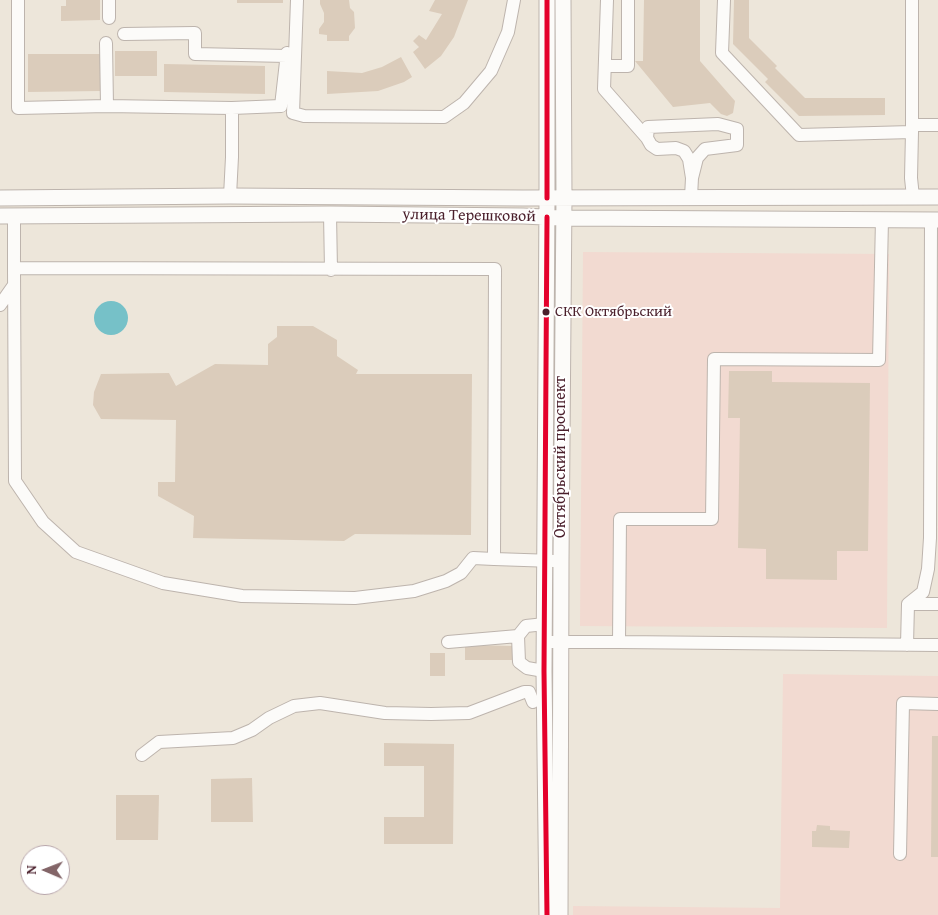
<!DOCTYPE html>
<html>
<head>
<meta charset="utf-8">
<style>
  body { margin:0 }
  #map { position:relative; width:938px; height:915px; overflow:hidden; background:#ede6da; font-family:"Gentium Book Plus",serif }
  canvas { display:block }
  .north { position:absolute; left:20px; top:845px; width:50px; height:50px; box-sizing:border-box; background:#fff; border:1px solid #b7a5aa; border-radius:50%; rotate:271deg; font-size:14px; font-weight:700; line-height:20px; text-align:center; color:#4a1f2b }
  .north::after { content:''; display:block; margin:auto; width:18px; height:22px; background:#836568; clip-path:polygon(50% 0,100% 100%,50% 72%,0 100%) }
</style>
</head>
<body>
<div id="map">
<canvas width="938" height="915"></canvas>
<div class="north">N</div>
</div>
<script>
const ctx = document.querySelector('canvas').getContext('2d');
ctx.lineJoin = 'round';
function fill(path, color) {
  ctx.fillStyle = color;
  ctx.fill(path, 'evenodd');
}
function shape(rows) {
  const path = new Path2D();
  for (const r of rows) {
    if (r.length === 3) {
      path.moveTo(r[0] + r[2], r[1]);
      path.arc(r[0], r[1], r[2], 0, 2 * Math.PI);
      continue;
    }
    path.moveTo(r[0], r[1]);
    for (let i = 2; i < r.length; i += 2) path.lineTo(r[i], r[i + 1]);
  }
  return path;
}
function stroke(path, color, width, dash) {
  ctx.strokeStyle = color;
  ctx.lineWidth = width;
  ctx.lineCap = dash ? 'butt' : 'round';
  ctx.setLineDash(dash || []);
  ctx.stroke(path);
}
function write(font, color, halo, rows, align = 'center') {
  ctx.font = font + ' "Gentium Book Plus",serif';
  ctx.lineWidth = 4;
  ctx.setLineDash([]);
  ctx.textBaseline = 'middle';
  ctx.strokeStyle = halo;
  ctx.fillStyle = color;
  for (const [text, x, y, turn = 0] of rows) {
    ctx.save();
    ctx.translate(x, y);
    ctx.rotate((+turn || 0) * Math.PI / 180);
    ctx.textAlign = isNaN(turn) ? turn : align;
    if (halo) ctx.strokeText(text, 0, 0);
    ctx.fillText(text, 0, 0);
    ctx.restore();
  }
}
fill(shape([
  [583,252,889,254,887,628,580,626],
  [783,674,938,676,938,915,573,915,573,906,780,908]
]), '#f2dad1');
fill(shape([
  [111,318,17]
]), '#76c1c8');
fill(shape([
  [66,0,100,0,100,20,61,21,61,6,66,6],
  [237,0,283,0,283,3,237,3],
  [320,0,349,0,350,8,354,12,355,28,349,36,349,41,327,41,327,35,319,34,319,29,324,22,324,13,320,4],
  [435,0,468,0,454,37,441,56,425,69,413,52,419,47,413,41,419,35,426,40,442,14,429,11],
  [644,0,700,0,700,61,735,101,733,113,727,116,721,114,710,103,673,107,635,61,643,61],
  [734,0,749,0,749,38,777,66,775,68,805,98,885,98,885,115,799,116,765,82,768,79,733,44],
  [115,51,157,51,157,76,115,76],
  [28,54,100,54,100,91,28,92],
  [401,57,412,77,404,82,378,91,327,94,327,71,362,73,382,67],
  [164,64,265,66,265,94,164,92],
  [277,326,313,326,337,340,337,356,358,370,356,374,472,374,471,535,355,534,344,541,193,538,194,516,158,496,158,482,175,482,176,420,101,419,93,405,94,392,101,374,169,373,176,386,215,364,268,365,268,344,277,337],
  [729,371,772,371,772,382,870,383,868,551,837,551,837,580,766,579,766,549,738,548,740,418,728,418],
  [465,645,515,646,515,660,465,660],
  [430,653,445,653,445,676,430,676],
  [932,736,938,736,938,857,931,857],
  [384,743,454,744,453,844,384,844,384,817,424,817,424,766,384,766],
  [252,778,253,822,211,822,211,779],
  [116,795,159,795,158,840,116,840],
  [817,825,830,826,830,830,850,831,849,848,812,847,812,831,816,831]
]), '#dbccbb');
const minor = shape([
  [18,0,18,108,107,106],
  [109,0,109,18],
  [297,0,293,113,304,116,444,117,464,103,491,71,508,32,514,0],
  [607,0,604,89,647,138],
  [724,0,722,53,799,135,912,132,911,178,913,197],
  [912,0,912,132],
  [124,34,195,33,195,54,287,56],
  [106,43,107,106,232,108,232,157,230,196],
  [605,66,628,66,628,0],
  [232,108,281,106,287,53],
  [912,125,938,125],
  [691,197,692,178,689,159,684,151,676,148,657,149,651,145,647,138,648,127,718,124,737,129,737,145,705,149,697,158,692,178],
  [330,214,331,270],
  [14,268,495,269,494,559,473,558,461,573,446,581,414,591,355,598,242,596,163,583,76,552,43,522,15,481,14,268,14,216],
  [0,305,14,285],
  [494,559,554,561],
  [908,604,923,592,928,569,930,538,931,220],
  [448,642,518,636],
  [545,642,619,642,938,645],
  [619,642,620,519,712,519,714,359,879,360,882,219],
  [907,645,908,604,938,604],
  [544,671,527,668,519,662,518,636,526,626,545,624],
  [142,755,159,742,233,738,252,730,269,718,294,706,320,703,385,713,431,714,469,713,524,692,529,692,533,702],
  [900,854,903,703,938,704]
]);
const major = shape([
  [0,198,230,196,523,198,938,197],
  [0,216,330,214,523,216,564,218,938,220],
  [547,915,544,671,547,198,547,0],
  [560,915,561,561,564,197,563,0]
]);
stroke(minor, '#bdb4ad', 14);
stroke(major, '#bdb4ad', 17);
stroke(minor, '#fcfbf9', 12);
stroke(major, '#fcfbf9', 15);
stroke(shape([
  [547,0,547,198],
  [547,217,544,671,547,915]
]), '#e4002b', 5);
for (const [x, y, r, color] of [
  [546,312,4.5,"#4a1f2b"]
]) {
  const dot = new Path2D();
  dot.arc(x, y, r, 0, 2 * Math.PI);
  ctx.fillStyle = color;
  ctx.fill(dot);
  stroke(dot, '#fff', 2);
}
write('15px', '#4a1f2b', '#fff', [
  ["СКК Октябрьский",555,312]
], 'left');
write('16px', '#4a1f2b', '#fff', [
  ["улица Терешковой",469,216,1],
  ["Октябрьский проспект",561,457,-90]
]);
</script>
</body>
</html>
